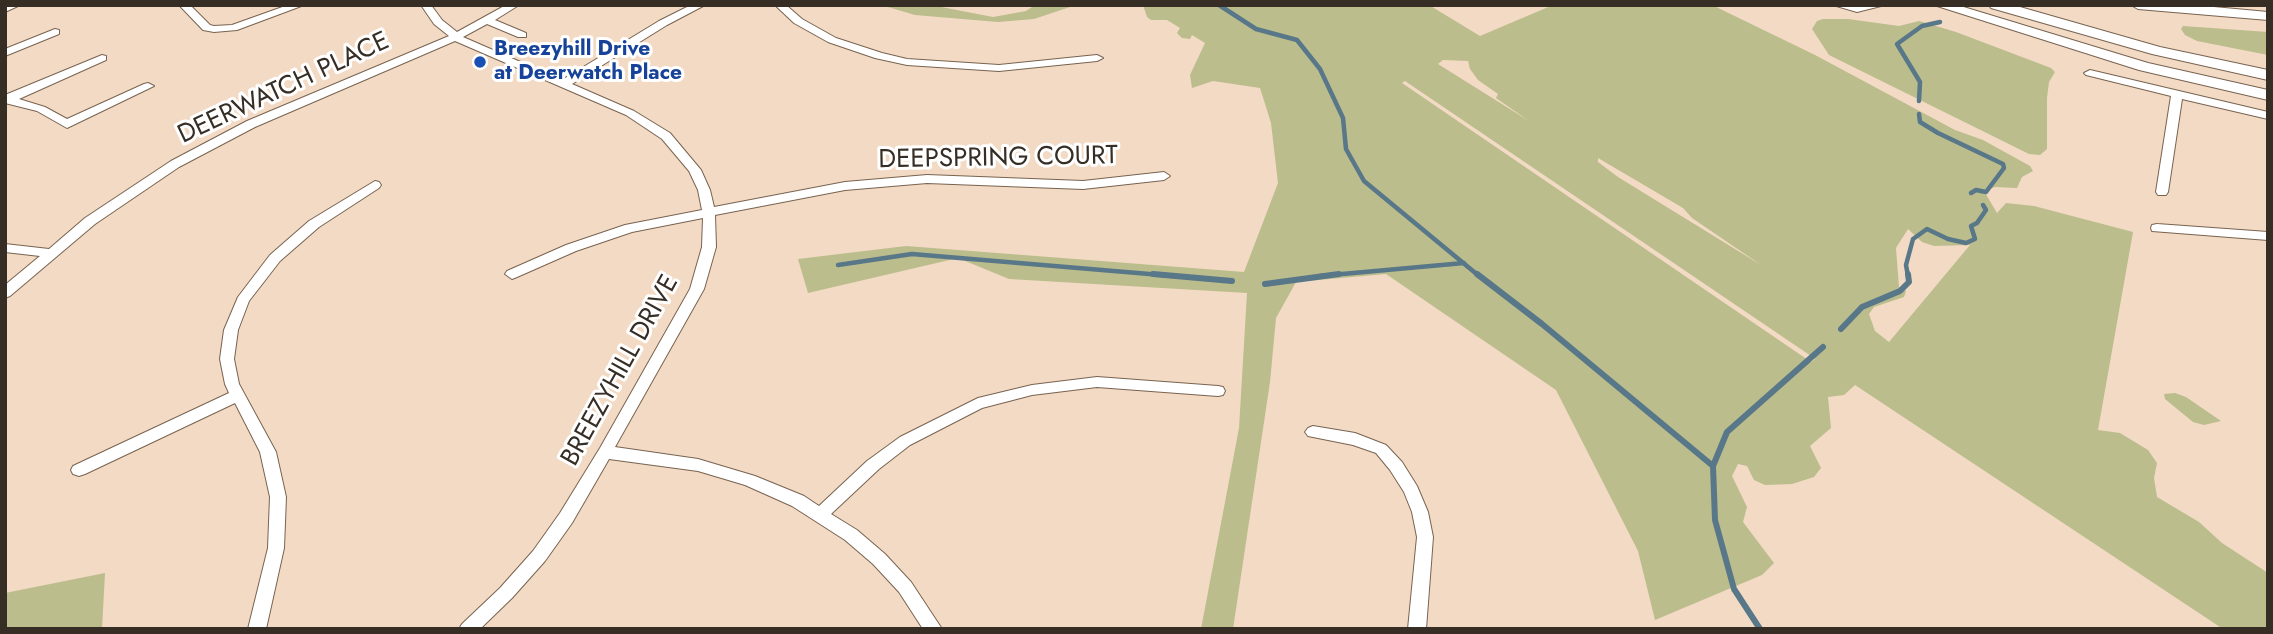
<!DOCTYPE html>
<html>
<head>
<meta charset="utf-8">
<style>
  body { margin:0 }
  #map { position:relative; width:2273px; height:634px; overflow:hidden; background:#f3dac4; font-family:Jost,sans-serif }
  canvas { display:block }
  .frame { position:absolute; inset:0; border:7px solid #362d25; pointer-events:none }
</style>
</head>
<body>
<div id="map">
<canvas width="2273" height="634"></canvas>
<div class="frame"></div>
</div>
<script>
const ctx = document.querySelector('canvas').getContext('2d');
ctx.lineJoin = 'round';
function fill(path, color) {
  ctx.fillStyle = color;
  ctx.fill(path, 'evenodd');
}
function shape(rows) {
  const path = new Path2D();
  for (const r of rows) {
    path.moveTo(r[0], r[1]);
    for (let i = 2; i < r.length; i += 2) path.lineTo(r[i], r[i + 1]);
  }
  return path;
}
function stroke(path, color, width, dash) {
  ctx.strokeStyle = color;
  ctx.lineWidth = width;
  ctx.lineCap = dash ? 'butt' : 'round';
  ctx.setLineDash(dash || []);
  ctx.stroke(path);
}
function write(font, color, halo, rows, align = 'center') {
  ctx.font = font + ' Jost,sans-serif';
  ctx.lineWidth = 6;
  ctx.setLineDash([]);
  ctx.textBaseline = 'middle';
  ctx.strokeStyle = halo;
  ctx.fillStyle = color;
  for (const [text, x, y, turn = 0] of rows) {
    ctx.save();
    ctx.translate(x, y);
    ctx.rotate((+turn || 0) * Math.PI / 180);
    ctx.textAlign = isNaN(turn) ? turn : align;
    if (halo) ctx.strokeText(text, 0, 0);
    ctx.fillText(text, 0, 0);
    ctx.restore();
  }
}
fill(shape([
  [881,5,931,5,993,17,1026,11,1035,5,1429,5,1480,36,1553,5,1712,5,1815,55,1955,130,1983,140,2030,166,2033,171,2022,177,2017,188,1995,187,1984,191,1997,213,2006,203,2034,206,2133,232,2098,430,2120,433,2148,450,2157,463,2154,478,2157,497,2199,522,2222,543,2268,573,2268,629,2223,629,1855,385,1844,395,1828,397,1831,428,1810,446,1821,468,1814,477,1792,484,1765,485,1754,480,1747,466,1738,464,1732,476,1747,507,1743,522,1774,563,1762,575,1655,620,1638,551,1556,390,1386,274,1296,282,1276,318,1270,382,1233,629,1201,629,1239,428,1247,293,1009,279,958,258,808,293,798,259,906,246,1244,272,1278,183,1271,123,1260,88,1213,81,1192,88,1190,75,1205,43,1192,35,1190,39,1182,38,1177,33,1180,28,1167,20,1151,20,1147,17,1143,5,1073,6,1034,19,998,22,915,15],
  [1443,60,1468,61,1470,69,1478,80,1498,94,1496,98,1529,121,1438,64],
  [1405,81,1814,358,1815,359,1811,362,1402,83],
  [1598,158,1683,208,1692,218,1761,265,1618,177,1598,162],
  [1908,229,1922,242,1934,246,1970,245,1889,342,1875,331,1869,314,1874,307,1904,297,1906,291,1899,287,1896,248],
  [1823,19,1848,19,1899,26,1919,21,1956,32,2051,68,2055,72,2049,82,2047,98,2047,149,2040,155,2029,154,1829,55,1812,29,1817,21],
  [2183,26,2268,32,2268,55,2197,41,2185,35,2181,29],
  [2175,393,2186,397,2221,421,2204,425,2193,422,2165,399,2164,394],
  [105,573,102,629,5,629,5,593]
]), '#bbbd8c');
stroke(shape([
  [1219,5,1256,29,1297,40,1320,69,1343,118,1346,149,1364,181,1479,276],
  [1919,101,1920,82,1897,44,1922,26,1940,22],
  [1919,114,1920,122,1938,133,2003,164,2004,168,1986,192,1976,190,1971,193],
  [838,265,912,254,1173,276],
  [1320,276,1464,263],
  [1908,276,1906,265,1913,239,1927,229,1948,239,1966,243,1975,239,1971,226,1977,223,1986,210,1983,205]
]), '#587788', 4.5);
stroke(shape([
  [1153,274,1232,281],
  [1477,274,1542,324,1713,466,1715,520,1734,589,1760,629],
  [1265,284,1339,274],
  [1841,329,1862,307,1900,291,1909,282,1908,274],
  [1713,466,1727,432,1823,347]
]), '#587788', 6);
const street = shape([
  [5,5,18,5,18,6,5,12,5,5],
  [179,5,190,5,210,25,214,26,232,25,288,5,304,5,237,30,214,32,203,30,179,5],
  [421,5,431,5,442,20,457,32,506,5,519,5,495,20,526,33,526,37,518,37,487,24,463,37,562,80,659,21,691,5,705,5,667,25,572,84,634,111,670,133,701,170,710,190,714,207,845,182,927,175,1083,181,1164,172,1170,176,1164,180,1083,189,927,183,845,190,715,215,716,247,704,289,615,447,698,459,755,476,804,496,819,506,867,461,900,437,978,398,1032,385,1097,377,1218,386,1223,387,1225,391,1223,395,1218,396,1097,387,1032,395,982,408,910,445,879,469,831,514,857,530,885,554,911,582,942,629,923,629,899,592,873,564,845,540,792,506,745,485,698,471,609,459,572,523,545,561,512,598,480,629,459,629,462,624,500,588,533,551,560,513,600,448,690,289,702,247,703,218,632,232,576,251,517,277,512,279,505,274,507,271,566,245,625,225,702,210,698,190,689,171,662,139,626,115,455,41,255,127,179,167,95,224,10,296,5,298,5,285,40,256,5,252,5,244,49,249,85,218,171,161,247,121,449,36,434,24,421,5],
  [775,5,786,5,802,19,836,38,882,53,907,59,999,65,1097,55,1103,58,1097,61,999,71,907,65,875,58,828,42,794,23,775,5],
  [1833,5,1857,6,1885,5,1857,12,1833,5],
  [55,29,59,30,59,34,5,56,5,49,55,29],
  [102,55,106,56,106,60,19,99,45,107,67,119,144,84,148,83,154,86,67,128,37,111,5,103,5,95,102,55],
  [2090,70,2268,112,2268,119,2182,99,2168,192,2166,195,2158,195,2156,192,2171,96,2086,75,2084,73,2090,70],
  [375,181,379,182,381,185,379,188,319,227,280,261,249,301,238,330,234,359,239,384,276,452,286,497,284,548,266,629,248,629,268,548,270,497,260,452,235,403,85,474,79,476,73,474,71,470,73,466,229,393,225,384,220,359,224,330,238,297,270,255,309,221,375,181],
  [2157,224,2268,232,2268,240,2152,231,2151,228,2152,225,2157,224],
  [1313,426,1355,433,1386,445,1402,462,1417,486,1428,512,1433,537,1426,629,1408,629,1417,537,1412,512,1404,492,1390,470,1376,453,1353,445,1308,436,1305,432,1308,428,1313,426]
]);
const secondary = shape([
  [1934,5,1957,5,2148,63,2268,90,2268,100,2139,70,1934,5],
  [1989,5,2013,5,2160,47,2268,70,2268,80,2152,54,1991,8,1989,5],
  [2131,5,2192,5,2268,12,2268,20,2138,9,2131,5]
]);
stroke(street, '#786350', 2);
stroke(secondary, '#786350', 2);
fill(street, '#fff');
fill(secondary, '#fff');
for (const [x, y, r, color] of [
  [480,62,7,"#1a4fb4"]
]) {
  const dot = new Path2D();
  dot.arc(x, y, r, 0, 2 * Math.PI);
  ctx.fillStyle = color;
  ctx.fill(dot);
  stroke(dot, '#fff', 2.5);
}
write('bold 21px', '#164399', '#fff', [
  ["Breezyhill Drive",494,50],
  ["at Deerwatch Place",494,74]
], 'left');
write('26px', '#362d25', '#fff', [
  ["DEERWATCH PLACE",284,89,-25],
  ["DEEPSPRING COURT",998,159,-1],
  ["BREEZYHILL DRIVE",621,371,-61]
]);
</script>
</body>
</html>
